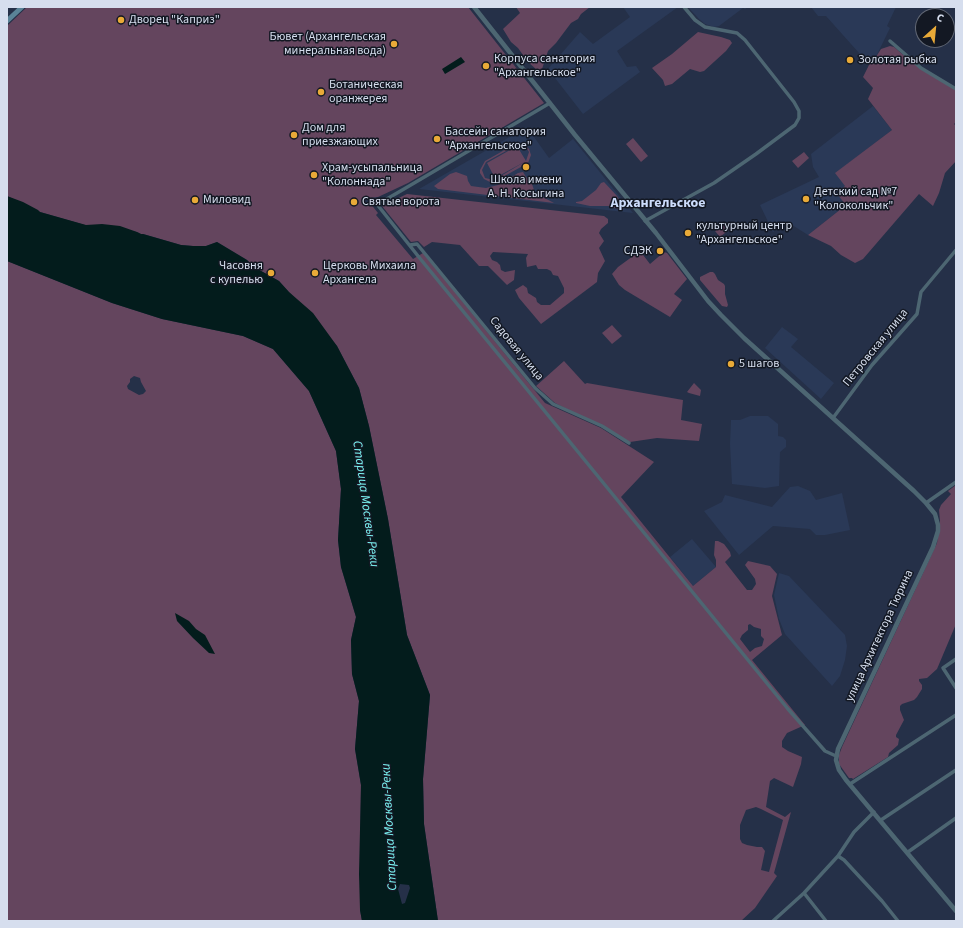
<!DOCTYPE html>
<html>
<head>
<meta charset="utf-8">
<style>
  body { margin:0 }
  #map { position:relative; width:963px; height:928px; overflow:hidden; background:#253048; font-family:"Source Sans 3",sans-serif }
  canvas { display:block }
  .frame { position:absolute; inset:0; border:8px solid #d6deee; pointer-events:none }
  .north { position:absolute; left:915px; top:8px; width:40px; height:40px; box-sizing:border-box; background:#131823; border:1px solid #616774; border-radius:50%; rotate:27deg; font-size:11px; font-weight:700; line-height:16px; text-align:center; color:#d6deee }
  .north::after { content:''; display:block; margin:auto; width:14px; height:18px; background:#e9aa38; clip-path:polygon(50% 0,100% 100%,50% 72%,0 100%) }
</style>
</head>
<body>
<div id="map">
<canvas width="963" height="928"></canvas>
<div class="frame"></div>
<div class="north">С</div>
</div>
<script>
const ctx = document.querySelector('canvas').getContext('2d');
ctx.lineJoin = 'round';
function fill(path, color) {
  ctx.fillStyle = color;
  ctx.fill(path, 'evenodd');
}
function shape(rows) {
  const path = new Path2D();
  for (const r of rows) {
    path.moveTo(r[0], r[1]);
    for (let i = 2; i < r.length; i += 2) path.lineTo(r[i], r[i + 1]);
  }
  return path;
}
function stroke(path, color, width, dash) {
  ctx.strokeStyle = color;
  ctx.lineWidth = width;
  ctx.lineCap = dash ? 'butt' : 'round';
  ctx.setLineDash(dash || []);
  ctx.stroke(path);
}
function write(font, color, halo, rows, align = 'center') {
  ctx.font = font + ' "Source Sans 3",sans-serif';
  ctx.lineWidth = 3;
  ctx.setLineDash([]);
  ctx.textBaseline = 'middle';
  ctx.strokeStyle = halo;
  ctx.fillStyle = color;
  for (const [text, x, y, turn = 0] of rows) {
    ctx.save();
    ctx.translate(x, y);
    ctx.rotate((+turn || 0) * Math.PI / 180);
    ctx.textAlign = isNaN(turn) ? turn : align;
    if (halo) ctx.strokeText(text, 0, 0);
    ctx.fillText(text, 0, 0);
    ctx.restore();
  }
}
fill(shape([
  [623,7,678,7,617,51,627,67,636,66,640,72,583,114,548,69,580,32,593,44,630,17],
  [688,7,748,7,745,9,743,8,719,26,714,27,705,24,699,19],
  [811,7,896,7,887,26,890,28,888,32,874,61,872,62,870,61,866,64,860,57,859,53,826,16,818,16],
  [873,106,892,130,836,173,846,186,846,205,808,235,789,223,773,232,760,205,819,177,813,167,811,154],
  [527,127,549,158,573,139,633,213,419,189],
  [782,327,798,339,791,347,834,383,821,399,765,348],
  [750,416,768,416,778,424,778,436,783,437,786,440,786,447,780,452,779,486,765,488,732,484,730,444,731,420,740,420],
  [798,486,810,491,816,500,842,493,850,530,825,535,816,535,810,529,773,526,739,555,704,511,722,502,725,495,772,507,790,487],
  [692,539,716,567,693,586,670,557],
  [779,573,789,576,845,635,847,646,845,660,840,676,832,686,785,634,779,619,774,595]
]), '#2a3957');
fill(shape([
  [27,7,468,7,544,103,408,183,378,197,369,198,365,197,363,203,366,206,370,203,378,213,376,215,413,259,423,253,545,403,601,428,654,462,621,497,693,586,716,567,716,560,714,555,715,541,718,541,724,544,730,552,731,556,725,562,747,590,752,590,756,584,755,579,745,565,748,561,770,566,777,574,772,596,782,635,752,660,805,725,787,733,782,741,782,747,788,751,802,757,801,764,793,787,774,778,770,781,766,807,785,817,791,812,774,873,777,876,755,908,741,921,438,921,424,824,423,779,430,695,407,635,388,519,369,426,359,388,337,346,279,281,254,267,247,260,217,242,206,246,193,246,181,245,143,234,141,234,137,232,85,225,40,212,7,196,7,26],
  [750,624,754,627,761,629,761,636,764,639,762,646,755,648,750,652,740,639,742,635,748,630,748,625],
  [756,807,761,809,783,820,769,872,761,870,765,851,762,847,757,847,747,845,742,843,740,839,740,825,746,810],
  [516,7,590,7,581,14,578,19,571,23,556,43,548,51,542,69,539,71,537,70,528,62,518,48,511,42,503,29,520,13],
  [698,32,721,37,730,40,732,43,726,51,704,71,700,72,690,69,672,84,665,86,663,80,652,68,672,54],
  [890,46,894,47,913,63,956,89,956,122,954,124,956,126,956,161,945,173,939,193,933,206,919,194,863,259,855,263,841,255,831,246,808,235,846,205,837,194,845,186,835,173,892,130,868,99,873,88,863,77,869,65,872,63,881,49],
  [633,138,648,156,641,162,626,144],
  [517,143,524,144,529,149,531,155,528,163,494,182,490,182,484,179,480,173,480,170,485,161],
  [521,144,526,147,529,152,526,161,494,180,485,178,482,170,486,162,517,145],
  [517,146,526,161,495,178,487,163],
  [804,152,809,158,798,168,792,161],
  [456,172,467,176,468,181,471,186,486,188,498,185,518,173,523,172,526,177,532,184,535,193,554,203,438,189,434,186,450,174],
  [604,182,617,196,624,208,622,210,608,206,590,206,576,203,576,202,582,201,596,190,601,183],
  [407,194,604,216,608,219,608,223,601,229,599,233,604,241,599,248,605,261,598,273,597,282,541,324,519,298,515,290,523,285,527,288,528,293,536,298,537,302,541,305,550,305,564,293,564,288,558,276,553,275,551,271,547,269,538,269,536,265,527,267,526,258,528,254,493,252,490,256,492,260,497,262,500,265,501,270,505,272,515,270,514,280,507,285,488,266,479,266,460,245,432,242,424,247,418,241,411,242,382,206],
  [726,222,731,228,720,237,715,231],
  [640,251,650,264,664,252,667,253,687,279,674,294,682,300,670,317,625,290,619,285,612,274,618,267],
  [7,261,112,303,162,319,243,336,273,349,309,391,336,451,341,489,338,540,341,567,356,617,351,640,352,674,359,701,355,749,361,785,360,910,362,921,7,921],
  [134,376,140,378,141,382,146,391,143,394,139,395,128,389,127,386,130,382,130,379],
  [710,272,713,272,715,274,718,280,724,284,725,286,725,294,728,305,727,307,722,306,700,280,700,277],
  [612,325,622,336,612,344,602,333],
  [564,361,585,384,587,383,683,400,681,420,702,424,699,441,657,438,630,442,555,403,536,386],
  [694,383,701,390,700,396,689,393,687,392],
  [956,485,956,624,937,669,927,678,919,679,919,681,922,685,922,689,917,697,914,700,902,704,900,706,900,710,904,720,896,735,896,737,899,739,898,745,889,753,888,757,853,779,852,778,849,778,839,764,839,755,842,747,937,543,940,521,939,510,941,505,951,494,948,491]
]), '#64455e');
fill(shape([
  [461,57,465,62,445,74,442,69],
  [7,196,23,202,38,210,40,212,86,225,102,224,120,226,137,232,141,234,143,234,181,245,193,246,206,246,217,242,247,260,254,267,279,281,289,292,313,313,337,346,359,388,369,426,388,519,407,635,430,695,423,779,424,824,438,921,362,921,360,910,359,874,361,785,355,749,359,701,352,674,351,640,356,617,341,567,338,540,341,489,336,451,309,391,273,349,243,336,162,319,112,303,7,261],
  [400,884,409,885,410,888,405,903,402,904,398,889],
  [175,613,189,621,196,629,205,635,215,654,209,653,193,638,177,621]
]), '#031c1c');
stroke(shape([
  [890,41,921,68,956,89],
  [550,103,404,189,385,200,376,203,418,256,788,709,825,751,836,756],
  [645,221,714,183,756,154,795,125,799,118,799,111,794,102,745,40,737,33,705,27,695,20,684,7],
  [410,245,417,244,535,388,553,404,602,426,629,443],
  [833,418,872,365,917,314,921,292,956,250],
  [926,503,956,482],
  [956,659,943,668,956,688],
  [850,784,956,715],
  [881,820,956,770],
  [908,852,956,818],
  [838,856,844,860,882,901,898,921],
  [804,893,826,921],
  [773,921,804,893,838,856,854,832,874,812]
]), '#4d6672', 3.5);
stroke(shape([
  [474,7,575,135,656,233,708,301,721,315,744,338,914,491,926,503,935,514,938,525,938,531,933,547,838,749,836,760,839,770,846,780,956,911]
]), '#4d6672', 4.5);
stroke(shape([
  [7,21,22,7]
]), '#5a8397', 5);
for (const [x, y, r, color] of [
  [121,20,4,"#e9aa38"],
  [394,44,4,"#e9aa38"],
  [850,60,4,"#e9aa38"],
  [486,66,4,"#e9aa38"],
  [321,92,4,"#e9aa38"],
  [294,135,4,"#e9aa38"],
  [437,139,4,"#e9aa38"],
  [526,167,4,"#e9aa38"],
  [314,175,4,"#e9aa38"],
  [806,199,4,"#e9aa38"],
  [195,200,4,"#e9aa38"],
  [354,202,4,"#e9aa38"],
  [688,233,4,"#e9aa38"],
  [660,251,4,"#e9aa38"],
  [271,273,4,"#e9aa38"],
  [315,273,4,"#e9aa38"],
  [731,364,4,"#e9aa38"]
]) {
  const dot = new Path2D();
  dot.arc(x, y, r, 0, 2 * Math.PI);
  ctx.fillStyle = color;
  ctx.fill(dot);
  stroke(dot, '#131823', 1.5);
}
write('12px', '#d6deee', '#131823', [
  ["Дворец \"Каприз\"",129,20],
  ["Бювет (Архангельская",386,37,"right"],
  ["минеральная вода)",386,51,"right"],
  ["Корпуса санатория",494,59],
  ["\"Архангельское\"",494,73],
  ["Золотая рыбка",858,60],
  ["Ботаническая",329,85],
  ["оранжерея",329,99],
  ["Дом для",302,128],
  ["приезжающих",302,142],
  ["Бассейн санатория",445,132],
  ["\"Архангельское\"",445,146],
  ["Храм-усыпальница",322,168],
  ["\"Колоннада\"",322,182],
  ["Школа имени",526,180,"center"],
  ["А. Н. Косыгина",526,194,"center"],
  ["Детский сад №7",814,192],
  ["\"Колокольчик\"",814,206],
  ["Миловид",203,200],
  ["Святые ворота",362,202],
  ["культурный центр",696,226],
  ["\"Архангельское\"",696,240],
  ["СДЭК",652,251,"right"],
  ["Часовня",263,266,"right"],
  ["с купелью",263,280,"right"],
  ["Церковь Михаила",323,266],
  ["Архангела",323,280],
  ["5 шагов",739,364]
], 'left');
write('12px', '#d6deee', '#131823', [
  ["Петровская улица",876,348,-51],
  ["Садовая улица",516,349,51],
  ["улица Архитектора Тюрина",880,636,-65]
]);
write('italic 13px', '#7bf5f4', '#131823', [
  ["Старица Москвы-Реки",365,504,82],
  ["Старица Москвы-Реки",390,827,-93]
]);
write('bold 14px', '#ccdcfb', '#131823', [
  ["Архангельское",658,204]
]);
</script>
</body>
</html>
